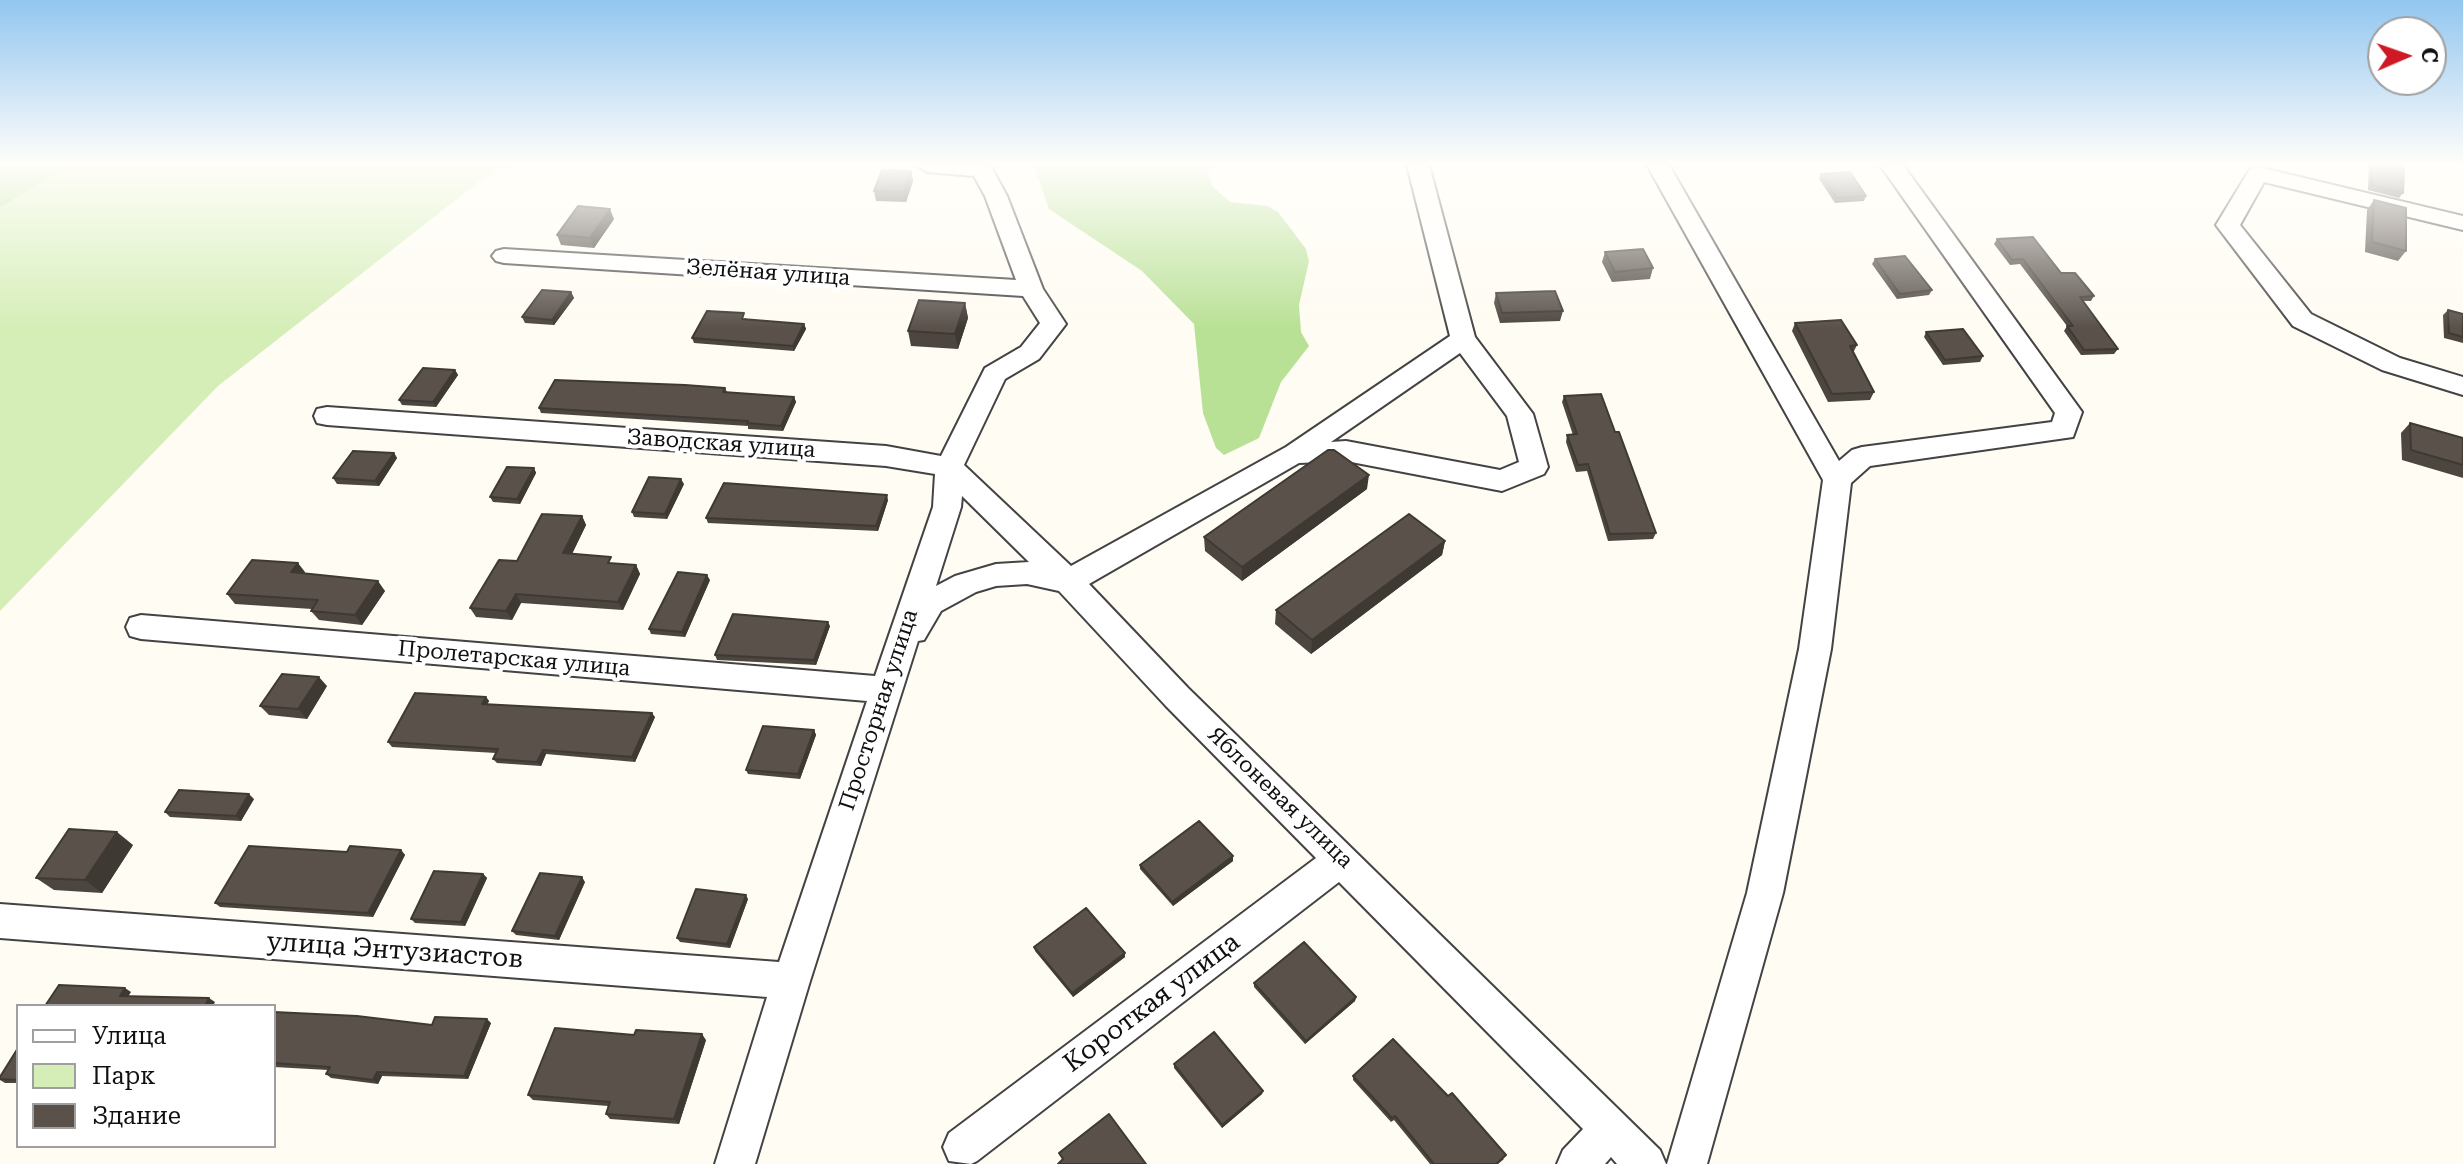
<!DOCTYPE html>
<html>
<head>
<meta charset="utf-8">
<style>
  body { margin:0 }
  #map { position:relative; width:2463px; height:1164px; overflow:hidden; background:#fffcf3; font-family:"Roboto Serif",serif }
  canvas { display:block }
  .legend { position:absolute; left:16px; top:1004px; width:260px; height:144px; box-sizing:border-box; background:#fff; border:2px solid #9f9f9f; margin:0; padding:10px 14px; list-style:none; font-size:24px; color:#101010 }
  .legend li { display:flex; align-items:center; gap:16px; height:40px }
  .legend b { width:40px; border:2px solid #9f9f9f }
  .north { position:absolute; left:2367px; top:16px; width:80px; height:80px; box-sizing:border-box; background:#fff; border:2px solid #9f9f9f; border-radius:50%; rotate:88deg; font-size:22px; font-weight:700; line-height:32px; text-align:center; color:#101010 }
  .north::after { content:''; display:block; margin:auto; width:28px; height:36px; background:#cf1925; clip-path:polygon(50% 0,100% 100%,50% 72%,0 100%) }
</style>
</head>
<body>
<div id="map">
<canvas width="2463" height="1164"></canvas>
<ul class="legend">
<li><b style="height:10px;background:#fff"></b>Улица</li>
<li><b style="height:22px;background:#d5eeb8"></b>Парк</li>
<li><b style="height:22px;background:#5a514b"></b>Здание</li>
</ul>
<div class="north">С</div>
</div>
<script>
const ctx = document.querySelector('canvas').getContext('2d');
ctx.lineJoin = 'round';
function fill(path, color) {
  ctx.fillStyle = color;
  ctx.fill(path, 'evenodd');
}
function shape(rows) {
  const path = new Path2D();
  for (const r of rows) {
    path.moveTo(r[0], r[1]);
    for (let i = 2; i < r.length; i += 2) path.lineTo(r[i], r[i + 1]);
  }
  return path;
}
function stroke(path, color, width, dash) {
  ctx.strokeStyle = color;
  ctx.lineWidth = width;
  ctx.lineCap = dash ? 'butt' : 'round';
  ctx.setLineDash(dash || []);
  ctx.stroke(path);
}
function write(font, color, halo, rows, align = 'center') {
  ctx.font = font + ' "Roboto Serif",serif';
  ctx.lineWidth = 8;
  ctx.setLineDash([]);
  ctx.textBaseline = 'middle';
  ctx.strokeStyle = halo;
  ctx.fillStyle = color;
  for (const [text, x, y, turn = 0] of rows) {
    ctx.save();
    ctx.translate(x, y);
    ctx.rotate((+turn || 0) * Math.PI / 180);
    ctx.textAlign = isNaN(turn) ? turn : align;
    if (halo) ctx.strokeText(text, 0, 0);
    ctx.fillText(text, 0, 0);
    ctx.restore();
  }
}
fill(shape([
  [68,165,509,165,480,181,218,386,0,611,0,208]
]), '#d5eeb8');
fill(shape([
  [0,165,68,165,0,208],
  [1034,165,1210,165,1208,172,1213,187,1230,202,1267,206,1278,212,1306,249,1309,261,1299,305,1301,332,1309,346,1281,382,1259,438,1224,455,1216,448,1203,413,1194,324,1142,271,1049,209]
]), '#b9e196');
const street = shape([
  [916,165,990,165,1007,196,1043,289,1066,324,1039,359,1005,379,964,465,1071,566,1286,447,1450,336,1407,165,1429,165,1475,337,1533,414,1548,467,1544,474,1502,491,1346,461,1299,463,1089,584,1188,688,1660,1150,1666,1164,1617,1164,1611,1157,1605,1164,1557,1164,1563,1150,1583,1129,1339,882,977,1161,971,1164,949,1161,943,1147,949,1133,1316,858,1166,706,1059,591,1027,584,996,586,976,592,941,611,924,640,918,641,810,981,755,1164,715,1164,767,997,0,938,0,904,779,962,867,701,141,639,130,636,126,627,130,618,141,615,875,676,933,507,935,474,886,466,327,425,317,423,314,416,317,409,327,407,886,446,941,456,985,368,1021,347,1040,323,1023,296,504,263,496,261,492,256,496,251,504,249,1016,280,985,196,974,176,927,172,916,165],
  [1460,353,1507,416,1519,462,1500,470,1346,441,1331,442,1460,353],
  [962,496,1029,562,996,564,955,576,936,586,961,507,962,496],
  [1647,165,1669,165,1839,461,1852,450,1862,447,2052,422,2055,413,1880,165,1903,165,2082,412,2073,437,1870,466,1851,483,1831,649,1783,893,1707,1164,1667,1164,1747,893,1799,649,1823,480,1647,165],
  [2258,167,2463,216,2463,230,2264,182,2240,225,2311,314,2400,358,2463,377,2463,395,2382,370,2293,326,2216,225,2250,169,2258,167]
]);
stroke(street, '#434343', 4);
fill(street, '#fff');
fill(shape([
  [2369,165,2391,165,2403,193,2399,198,2368,190],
  [911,171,913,181,906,202,876,201,874,191],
  [1821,174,1866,196,1864,201,1835,203,1819,179],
  [2374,200,2406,251,2398,261,2365,252,2367,210],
  [614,219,594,248,561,245,557,235],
  [1997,239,2061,273,2094,296,2091,301,2083,301,2118,349,2114,354,2081,355,2064,331,2067,326,2020,264,2010,265,1994,244],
  [1605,252,1653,268,1650,279,1612,282,1602,262],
  [1875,259,1932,290,1929,295,1897,299,1872,264],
  [571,292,574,298,554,325,525,323,522,317],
  [1496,293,1563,311,1560,321,1500,323,1494,303],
  [965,303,968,318,958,349,911,346,908,331],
  [2448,310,2463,314,2463,343,2444,338,2443,315],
  [746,318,746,319,804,324,806,329,794,351,694,343,692,338],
  [1795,323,1857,345,1853,353,1874,392,1870,400,1828,402,1792,331],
  [1926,332,1983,356,1980,362,1943,365,1924,337],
  [455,370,458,375,436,407,402,405,399,400],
  [725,388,727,392,794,397,796,402,783,431,748,429,748,426,541,413,539,408],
  [1564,396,1615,432,1656,533,1653,539,1608,541,1587,471,1576,472,1566,442,1567,435,1573,435,1562,402],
  [2410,423,2463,438,2463,478,2402,460,2401,433],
  [394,453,397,458,379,486,337,484,333,478],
  [534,468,536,473,520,504,493,502,490,497],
  [684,484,667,519,634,517,632,512],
  [1367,489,1242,581,1205,551,1204,537],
  [888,500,878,531,708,523,706,518],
  [582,516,586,525,572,554,615,564,636,565,640,574,623,610,521,603,512,620,476,617,470,608,517,561],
  [1445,541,1442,555,1311,654,1275,624,1276,610],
  [305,572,304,573,385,591,362,625,319,620,311,611,312,609,235,604,227,594],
  [710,580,685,637,651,634,649,629],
  [830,626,816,665,717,660,715,655],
  [327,686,307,719,269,715,260,706],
  [486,697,489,701,487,704,655,717,635,762,546,754,541,766,497,763,493,759,496,753,392,747,388,742],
  [814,730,816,735,800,779,748,774,746,770],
  [254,799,241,821,170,817,165,812],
  [133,845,102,893,54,890,36,878],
  [401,850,405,855,373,917,220,907,215,903,347,852],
  [1233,861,1173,906,1140,869,1140,865],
  [483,874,487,878,465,926,415,923,411,919],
  [585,882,559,940,516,935,512,931],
  [748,899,730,948,680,942,677,938],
  [1034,947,1125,953,1125,957,1073,997,1035,951],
  [1254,983,1356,997,1355,1001,1305,1044,1254,987],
  [274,1012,432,1025,491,1023,468,1079,382,1076,378,1084,331,1078,326,1074,328,1070,274,1067],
  [706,1040,679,1124,610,1119,606,1114,608,1106,533,1100,528,1095],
  [18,1048,18,1083,5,1083,0,1080,0,1077],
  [1174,1064,1263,1091,1262,1094,1222,1128,1174,1068],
  [1353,1076,1504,1159,1498,1164,1430,1164,1394,1120,1391,1122,1353,1080]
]), '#4d4640');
fill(shape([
  [911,171,913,181,906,202,903,192],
  [610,209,614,219,594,248,590,238],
  [571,292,574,298,554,325,552,320],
  [965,303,968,318,958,349,955,334],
  [804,324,806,329,794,351,793,346],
  [455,370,458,375,436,407,433,402],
  [794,397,796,402,783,431,781,426],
  [394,453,397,458,379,486,375,481],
  [534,468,536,473,520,504,517,499],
  [1369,475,1367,489,1242,581,1242,567],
  [681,479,684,484,667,519,665,514],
  [887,495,888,500,878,531,876,526],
  [582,516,586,525,568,562,563,553],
  [1445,541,1442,555,1311,654,1312,640],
  [298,563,305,572,299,581,291,572],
  [636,565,640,574,623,610,618,602],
  [707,575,710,580,685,637,682,632],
  [378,581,385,591,362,625,355,615],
  [516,594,521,603,512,620,506,611],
  [828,622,830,626,816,665,814,660],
  [319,677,327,686,307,719,298,709],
  [486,697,489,701,485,709,482,704],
  [652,713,655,717,635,762,632,757],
  [814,730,816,735,800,779,798,774],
  [543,750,546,754,541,766,537,762],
  [249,794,254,799,241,821,236,816],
  [117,832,133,845,102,893,85,880],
  [401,850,405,855,373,917,368,913],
  [1233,856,1233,861,1173,906,1172,902],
  [483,874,487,878,465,926,461,922],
  [582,877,585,882,559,940,555,936],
  [746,895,748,899,730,948,727,944],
  [1125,953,1125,957,1073,997,1072,993],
  [125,988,131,992,126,1000,120,996],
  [1356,997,1355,1001,1305,1044,1306,1041],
  [209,998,215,1002,213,1006,205,1006],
  [487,1019,491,1023,468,1079,464,1076],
  [702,1034,706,1040,679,1124,674,1119],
  [377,1072,382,1076,378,1084,373,1080],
  [1263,1091,1262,1094,1222,1128,1222,1125]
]), '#3f3934');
const building = shape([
  [2372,165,2391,165,2404,168,2403,193,2372,185,2372,165],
  [882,170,911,171,903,192,874,191,882,170],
  [1850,172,1866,196,1837,198,1821,174,1850,172],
  [2374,200,2406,208,2406,251,2372,242,2374,200],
  [578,206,610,209,590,238,557,235,578,206],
  [2033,237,2061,273,2075,273,2094,296,2080,297,2118,349,2084,350,2067,326,2073,326,2023,259,2012,260,1997,239,2033,237],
  [1643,249,1653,268,1615,272,1605,252,1643,249],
  [1905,256,1932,290,1900,294,1875,259,1905,256],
  [542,290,571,292,552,320,522,317,542,290],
  [1555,291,1563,311,1502,313,1496,293,1555,291],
  [919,300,965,303,955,334,908,331,919,300],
  [2448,310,2463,314,2463,337,2449,333,2448,310],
  [707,311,744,313,742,319,804,324,793,346,692,338,707,311],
  [1841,320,1857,345,1850,346,1874,392,1832,394,1795,323,1841,320],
  [1963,329,1983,356,1945,360,1926,332,1963,329],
  [423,368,455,370,433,402,399,400,423,368],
  [555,380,685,385,725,388,723,392,794,397,781,426,747,423,748,421,539,408,555,380],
  [1601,394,1615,432,1619,432,1656,533,1610,534,1588,464,1578,465,1567,435,1577,434,1564,396,1601,394],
  [2410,423,2463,438,2463,465,2411,450,2410,423],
  [1328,450,1334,450,1369,475,1242,567,1204,537,1328,450],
  [353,451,394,453,375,481,333,478,353,451],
  [507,467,534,468,517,499,490,497,507,467],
  [649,477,681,479,665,514,632,512,649,477],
  [724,483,887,495,876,526,706,518,724,483],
  [542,514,582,516,563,553,611,557,608,563,636,565,618,602,516,594,506,611,470,608,499,560,517,561,542,514],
  [1409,514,1445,541,1312,640,1276,610,1409,514],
  [252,560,298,563,291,572,378,581,355,615,311,611,318,600,227,594,252,560],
  [678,572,707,575,682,632,649,629,678,572],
  [733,614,828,622,814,660,715,655,733,614],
  [282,674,319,677,298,709,260,706,282,674],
  [415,693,486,697,482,704,652,713,632,757,543,750,537,762,493,759,498,749,388,742,415,693],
  [763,726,814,730,798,774,746,770,763,726],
  [179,790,249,794,236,816,165,812,179,790],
  [1199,821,1233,856,1172,902,1140,865,1199,821],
  [69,829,117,832,85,880,36,878,69,829],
  [249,846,347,852,350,846,401,850,368,913,215,903,249,846],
  [434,871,483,874,461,922,411,919,434,871],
  [540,873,582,877,555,936,512,931,540,873],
  [696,889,746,895,727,944,677,938,696,889],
  [1086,908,1125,953,1072,993,1034,947,1086,908],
  [1304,942,1356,997,1306,1041,1254,983,1304,942],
  [59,985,125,988,120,996,209,998,205,1006,45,1006,59,985],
  [274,1012,357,1016,432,1025,435,1017,487,1019,464,1076,377,1072,373,1080,326,1074,330,1067,274,1063,274,1012],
  [555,1028,634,1035,636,1030,702,1034,674,1119,606,1114,610,1102,528,1095,555,1028],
  [1214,1032,1263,1091,1222,1125,1174,1064,1214,1032],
  [1393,1039,1448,1096,1452,1093,1506,1155,1496,1164,1434,1164,1395,1116,1392,1118,1353,1076,1393,1039],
  [18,1048,18,1080,0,1079,0,1077,18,1048],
  [1109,1114,1146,1164,1058,1164,1063,1159,1059,1153,1109,1114]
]);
fill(building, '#5a514b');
stroke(building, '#3f3934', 2);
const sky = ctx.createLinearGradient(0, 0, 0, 328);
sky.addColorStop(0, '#92c6f0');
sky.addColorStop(0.5, '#fffefa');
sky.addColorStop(1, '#fffefa00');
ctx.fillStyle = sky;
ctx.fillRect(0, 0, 2463, 328);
write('22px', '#101010', '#fff', [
  ["Зелёная улица",768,273,4],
  ["Заводская улица",721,444,4],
  ["Пролетарская улица",514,659,5],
  ["Просторная улица",879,710,-72],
  ["Яблоневая улица",1280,798,44]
]);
write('26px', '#101010', '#fff', [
  ["улица Энтузиастов",395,951,4],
  ["Короткая улица",1152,1003,-37]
]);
</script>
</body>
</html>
